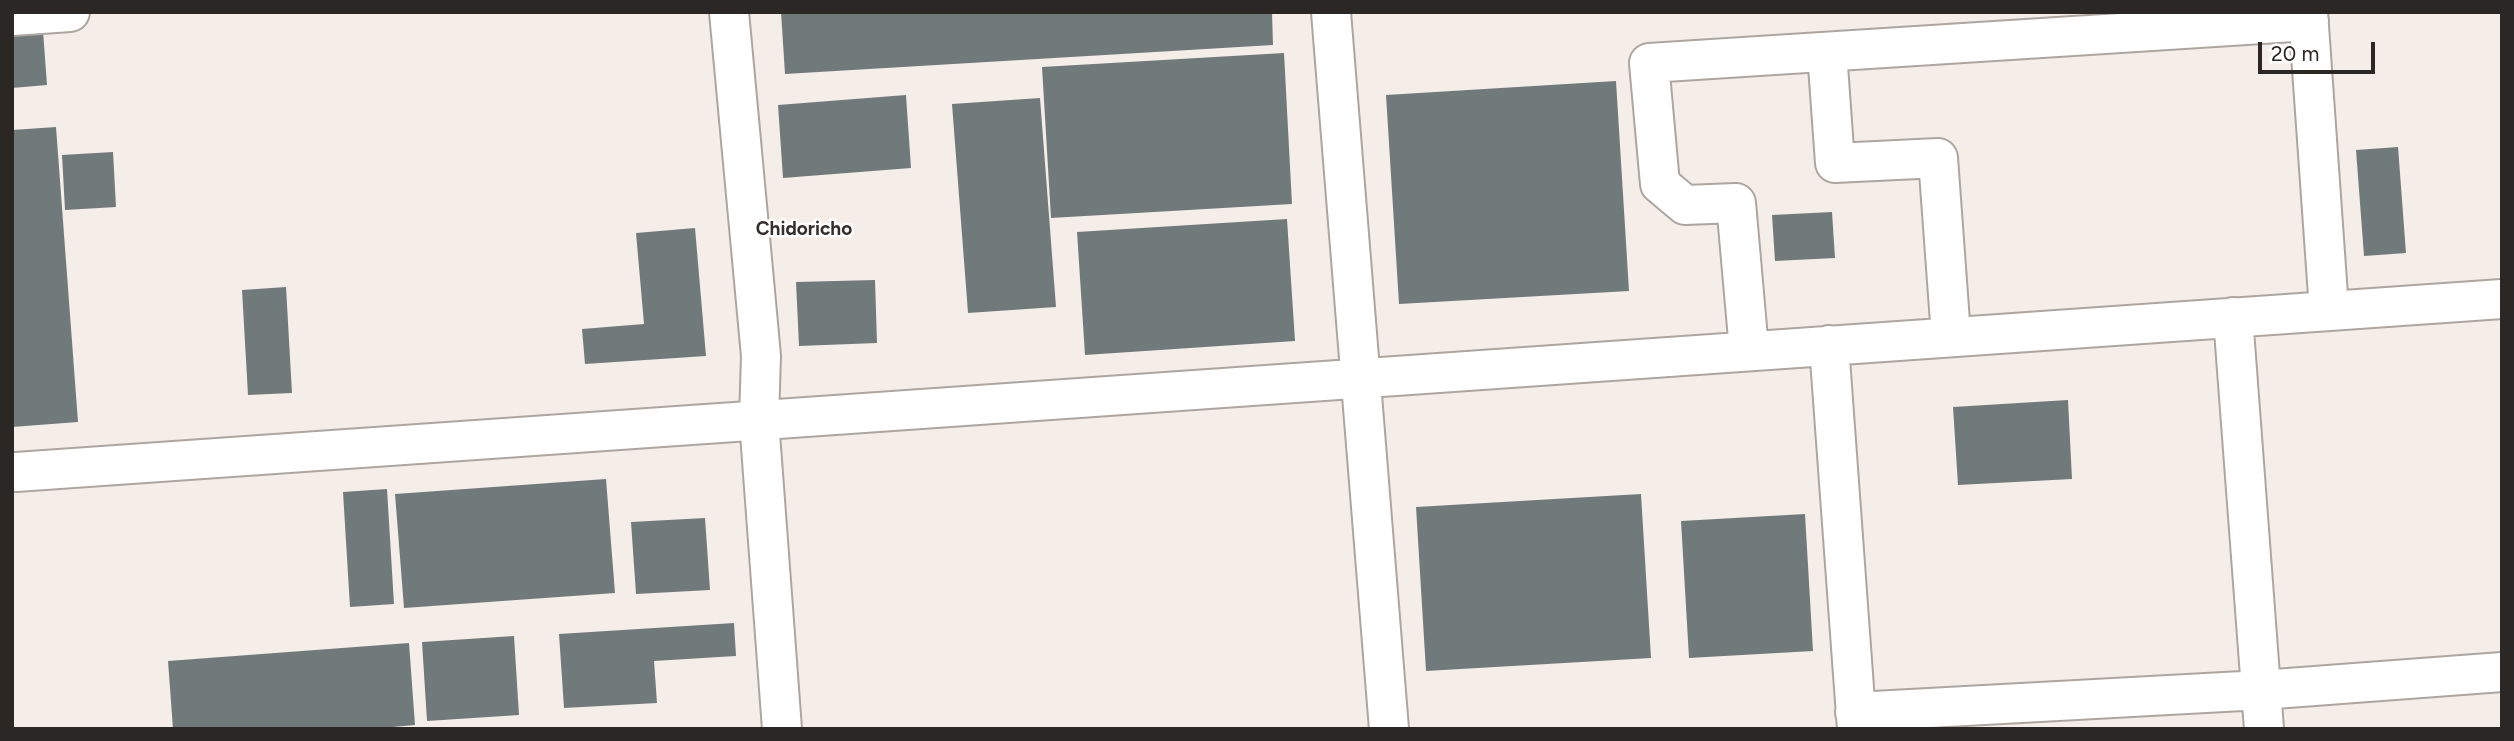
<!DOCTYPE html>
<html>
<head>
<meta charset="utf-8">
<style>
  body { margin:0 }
  #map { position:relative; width:2514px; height:741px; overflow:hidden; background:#f5eee8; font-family:Figtree,sans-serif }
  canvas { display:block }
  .frame { position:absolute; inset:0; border:14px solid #2a2725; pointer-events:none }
  .scale { position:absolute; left:2258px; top:42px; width:117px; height:32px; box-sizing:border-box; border:4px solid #2a2725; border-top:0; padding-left:9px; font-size:21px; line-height:24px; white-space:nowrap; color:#2a2725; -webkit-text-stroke:5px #fff; paint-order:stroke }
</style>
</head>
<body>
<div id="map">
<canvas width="2514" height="741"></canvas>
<div class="frame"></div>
<div class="scale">20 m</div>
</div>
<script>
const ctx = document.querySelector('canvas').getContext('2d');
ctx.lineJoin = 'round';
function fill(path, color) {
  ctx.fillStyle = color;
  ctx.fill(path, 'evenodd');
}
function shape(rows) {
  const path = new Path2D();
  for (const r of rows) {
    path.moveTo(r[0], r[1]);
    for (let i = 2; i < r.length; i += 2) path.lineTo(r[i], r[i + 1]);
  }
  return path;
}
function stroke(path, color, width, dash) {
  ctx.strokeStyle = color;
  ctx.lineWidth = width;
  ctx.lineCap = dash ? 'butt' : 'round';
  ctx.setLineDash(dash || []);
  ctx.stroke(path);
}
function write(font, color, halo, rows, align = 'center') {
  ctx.font = font + ' Figtree,sans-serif';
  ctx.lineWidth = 5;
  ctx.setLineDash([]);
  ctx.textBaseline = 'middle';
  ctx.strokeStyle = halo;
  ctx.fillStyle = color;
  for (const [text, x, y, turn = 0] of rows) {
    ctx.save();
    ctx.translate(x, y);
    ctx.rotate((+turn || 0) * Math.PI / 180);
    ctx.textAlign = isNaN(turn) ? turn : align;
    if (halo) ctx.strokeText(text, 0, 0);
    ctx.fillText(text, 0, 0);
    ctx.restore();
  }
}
fill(shape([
  [781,12,1272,12,1273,45,785,74],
  [43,31,47,85,12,88,12,33],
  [1284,53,1292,204,1051,218,1042,67],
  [1616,81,1629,291,1399,304,1386,95],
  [906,95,911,168,783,178,778,105],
  [1040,98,1056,307,968,313,952,104],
  [56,127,78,422,12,427,12,130],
  [2398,147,2406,253,2364,256,2356,150],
  [113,152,116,207,65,210,62,155],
  [1832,212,1835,258,1775,261,1772,215],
  [1287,219,1295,341,1085,355,1077,232],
  [695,228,706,356,585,364,582,329,644,324,636,233],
  [875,280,877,343,799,346,796,282],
  [286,287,292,393,248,395,242,290],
  [2068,400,2072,479,1958,485,1953,407],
  [606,479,615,593,404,608,395,494],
  [387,489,394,604,350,607,343,492],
  [1641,494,1651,658,1426,671,1416,507],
  [1805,514,1813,651,1689,658,1681,521],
  [705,518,710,590,636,594,631,522],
  [734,623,736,656,654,661,657,703,564,708,559,634],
  [514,636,519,715,427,721,422,642],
  [409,643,415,725,370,729,173,729,168,661]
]), '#717a7b');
const minor = shape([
  [729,12,761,356,759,420,782,729],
  [1331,12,1389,729],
  [2308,12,2329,310],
  [12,16,70,12],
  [1827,52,1835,163,1938,158,1951,336],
  [2233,317,2264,729],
  [1829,345,1857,729],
  [1749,350,1736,203,1685,205,1660,184,1649,63,2309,21],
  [16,472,2502,299],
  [1855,712,2261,690,2502,672]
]);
stroke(minor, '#ada6a0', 42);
stroke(minor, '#fff', 38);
write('bold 19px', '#352f2b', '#fff', [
  ["Chidoricho",804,229]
]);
</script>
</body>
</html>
